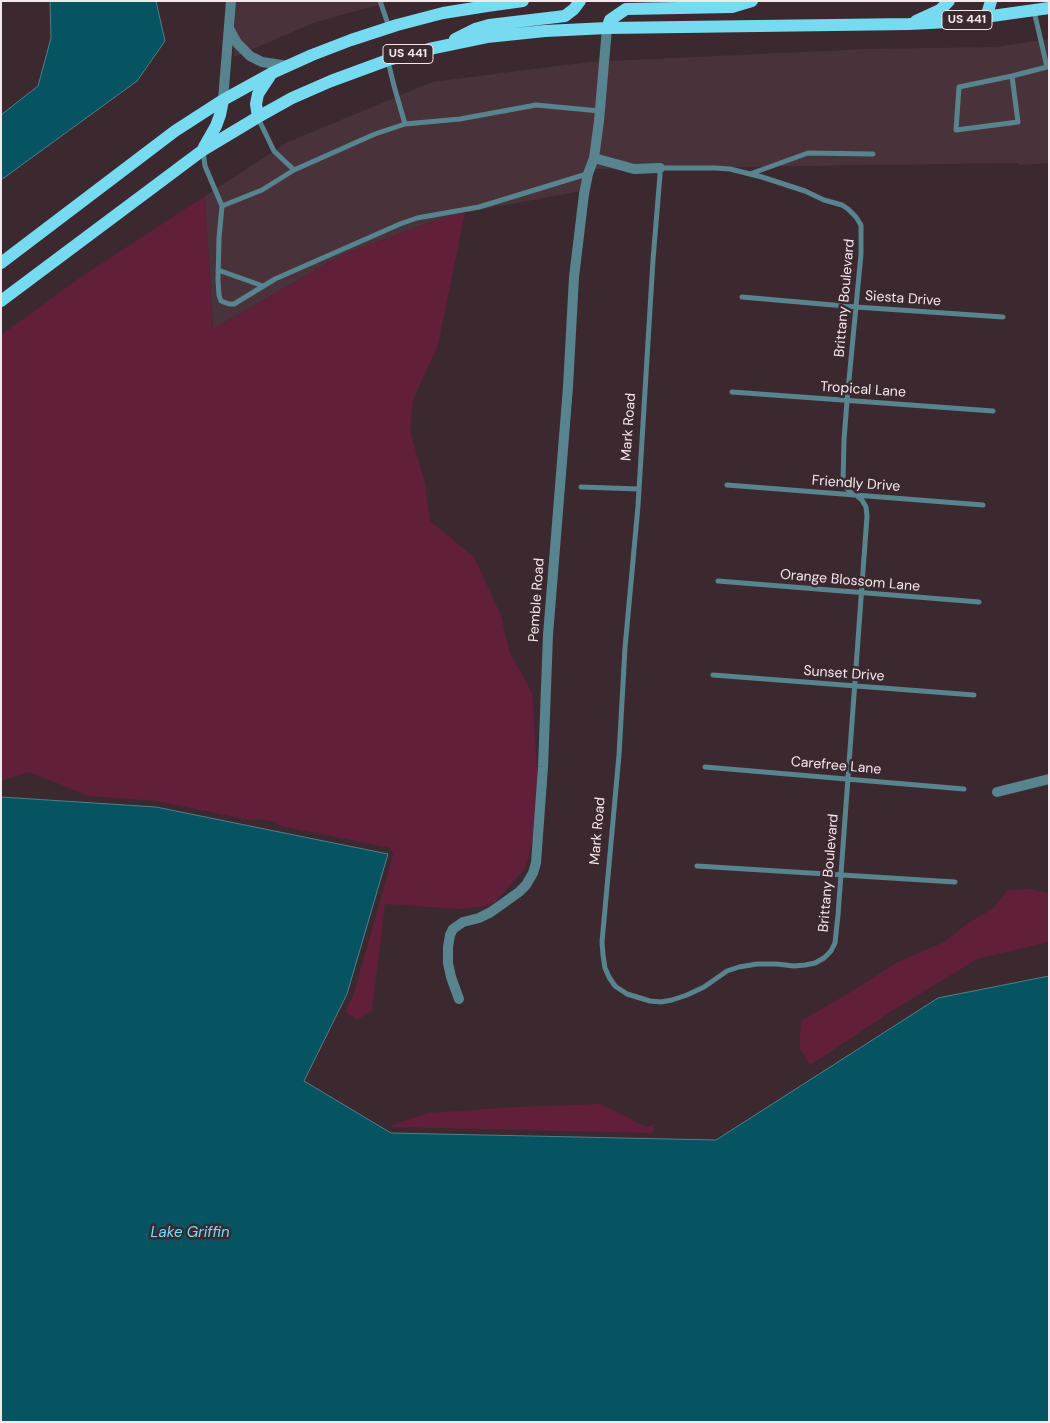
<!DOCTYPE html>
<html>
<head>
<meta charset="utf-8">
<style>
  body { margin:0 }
  #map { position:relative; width:1050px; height:1423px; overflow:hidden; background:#3b292f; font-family:"DM Sans",sans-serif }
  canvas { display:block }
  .frame { position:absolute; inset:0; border:2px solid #f5e8ec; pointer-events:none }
</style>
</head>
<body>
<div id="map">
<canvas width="1050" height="1423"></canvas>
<div class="frame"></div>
</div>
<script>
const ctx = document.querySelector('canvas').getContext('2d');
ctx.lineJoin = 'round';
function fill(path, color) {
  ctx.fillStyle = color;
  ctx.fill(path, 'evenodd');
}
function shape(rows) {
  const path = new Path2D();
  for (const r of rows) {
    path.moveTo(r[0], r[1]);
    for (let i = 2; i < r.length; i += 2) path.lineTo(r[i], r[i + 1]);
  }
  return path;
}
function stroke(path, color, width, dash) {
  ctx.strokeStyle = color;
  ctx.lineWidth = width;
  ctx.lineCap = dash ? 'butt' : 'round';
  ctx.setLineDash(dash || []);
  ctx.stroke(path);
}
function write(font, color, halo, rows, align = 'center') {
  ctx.font = font + ' "DM Sans",sans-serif';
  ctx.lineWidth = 5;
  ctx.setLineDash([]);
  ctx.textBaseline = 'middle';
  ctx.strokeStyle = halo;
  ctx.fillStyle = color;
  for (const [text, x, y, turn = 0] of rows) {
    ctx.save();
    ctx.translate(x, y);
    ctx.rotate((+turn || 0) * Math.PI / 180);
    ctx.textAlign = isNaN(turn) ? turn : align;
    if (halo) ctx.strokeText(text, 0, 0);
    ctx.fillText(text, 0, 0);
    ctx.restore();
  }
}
fill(shape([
  [235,1,393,1,316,22,234,57],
  [1049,39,1049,163,1019,165,1019,163,593,169,582,179,581,191,447,216,342,255,213,329,205,196,288,142,432,82,589,62,866,49,996,47]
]), '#4a323a');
fill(shape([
  [205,196,213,329,342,255,447,216,465,213,438,345,413,400,410,431,425,483,430,521,474,557,501,615,509,651,532,693,540,809,526,867,493,905,462,909,385,904,372,1011,357,1020,345,1011,353,996,393,855,392,851,390,848,280,826,276,822,257,819,254,821,156,801,89,796,29,772,1,781,1,335,81,277],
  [1030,889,1049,893,1049,942,977,959,887,1014,817,1061,810,1064,800,1049,800,1034,801,1021,849,993,896,963,944,942,967,924,993,908,1008,890],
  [601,1104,646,1127,655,1125,652,1133,392,1127,390,1126,428,1113,515,1107]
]), '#611f3a');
const water = shape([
  [50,1,156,1,165,41,137,81,1,180,1,115,38,86,51,38,50,1],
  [1,797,156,807,388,854,347,994,304,1081,391,1133,716,1140,938,998,1049,976,1049,1422,1,1422,1,797]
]);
fill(water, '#065362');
stroke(water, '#4e808b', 1);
stroke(shape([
  [380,1,389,27],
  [1034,11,1047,67,1049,67],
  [388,61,394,86,405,124],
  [1012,76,1018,122,956,130,959,87,1012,76,1047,67],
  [258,118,274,151,294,170],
  [203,150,205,166,222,206,262,190,294,170,375,134,405,124,460,119,536,105,600,111],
  [750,174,808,153,873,154],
  [222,206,219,238,218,280,219,295,221,301,229,304,234,304,275,279,400,224,417,218,479,207,587,174],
  [218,270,263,286],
  [742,297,856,307,1003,317],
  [732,392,993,411],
  [727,485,983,505],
  [581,487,639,489],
  [853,495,846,487,843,482,844,440,847,401,861,254,861,225,856,217,848,209,842,205,824,200,805,191,762,177,730,169,715,168,660,168,660,175,653,260,638,506,625,648,619,755,602,942,603,955,605,968,609,977,615,986,627,994,650,1001,661,1002,672,1000,687,995,704,987,727,971,739,967,757,964,777,964,794,966,805,965,815,963,824,958,831,951,835,943,838,915,867,516,866,507,862,500,856,495],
  [718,581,979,602],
  [713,675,974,695],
  [705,767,964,789],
  [697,866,955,882]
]), '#57848f', 5);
stroke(shape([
  [229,28,237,43,250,56,262,62,288,66],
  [607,28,599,121,594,158,634,169,660,168],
  [223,100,231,1],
  [997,792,1049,779],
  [459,999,451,977,448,963,448,947,450,935,453,929,463,922,479,918,491,912,519,892,526,885,533,873,536,863,543,767,548,635,568,387,574,277,584,194,588,174,594,158]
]), '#57848f', 10);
stroke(shape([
  [988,17,988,11,991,1],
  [916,21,940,10,949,1],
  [607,28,610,20,626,9,732,7,752,1],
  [455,39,475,29,489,25,565,16,574,9,580,1],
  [258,117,256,104,258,94,270,76],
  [204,147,216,126,220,115,223,100],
  [1,263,175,131,223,100,272,73,312,55,351,40,397,25,443,13,487,6,523,1],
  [1,301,203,150,258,117,292,98,331,81,388,60,429,49,487,37,545,31,607,28,909,24,949,22,1049,8]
]), '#76daf1', 12);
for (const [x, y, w] of [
  [967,20,50],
  [408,54,50]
]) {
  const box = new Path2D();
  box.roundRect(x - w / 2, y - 9.5, w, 19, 4);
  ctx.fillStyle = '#3b292f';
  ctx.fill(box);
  stroke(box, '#f5e8ec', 1);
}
write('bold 12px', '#f5e8ec', null, [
  ["US 441",967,20],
  ["US 441",408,54]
]);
write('14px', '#f5e8ec', '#3b292f', [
  ["Brittany Boulevard",845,298,-85],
  ["Siesta Drive",903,299,4],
  ["Tropical Lane",863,390,4],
  ["Mark Road",629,427,-86],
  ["Friendly Drive",856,484,4],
  ["Orange Blossom Lane",850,581,5],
  ["Pemble Road",537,600,-86],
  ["Sunset Drive",844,674,4],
  ["Carefree Lane",836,766,5],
  ["Mark Road",598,831,-85],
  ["Brittany Boulevard",829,873,-85]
]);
write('italic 15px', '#64e3fe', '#3b292f', [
  ["Lake Griffin",190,1233]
]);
</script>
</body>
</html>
